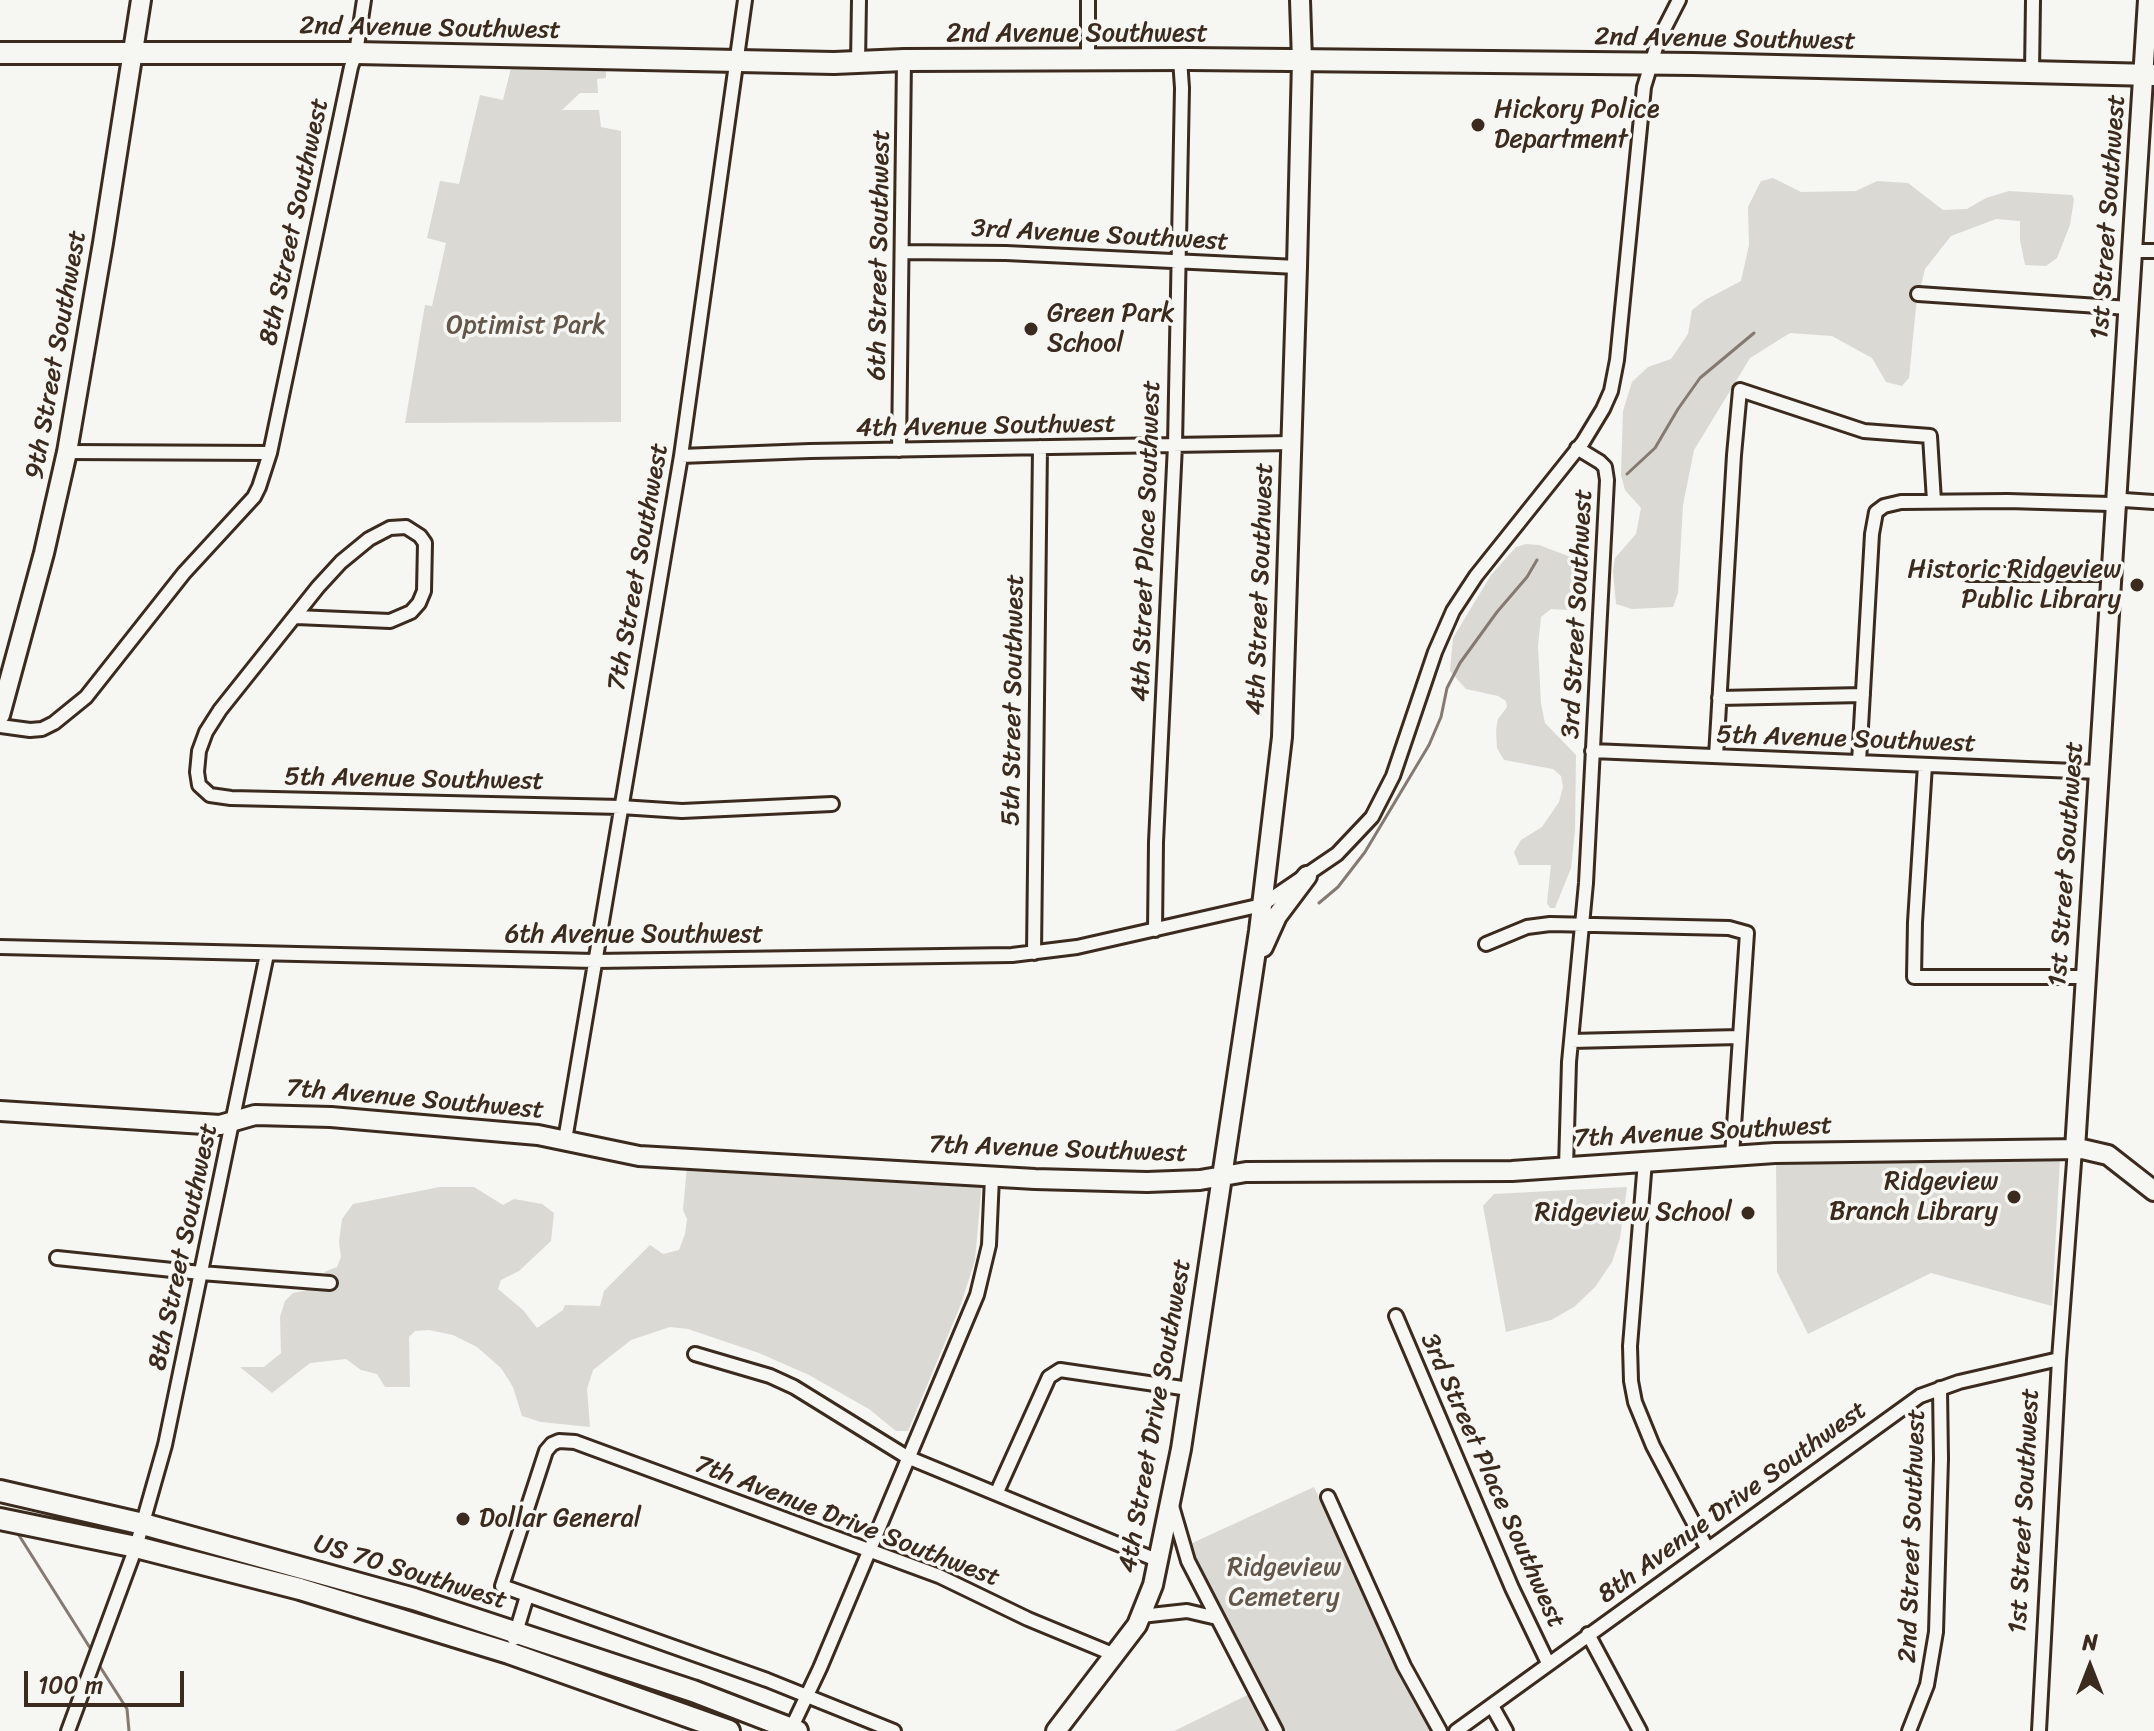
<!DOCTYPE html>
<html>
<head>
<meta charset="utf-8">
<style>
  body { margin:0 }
  #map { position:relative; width:2154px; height:1731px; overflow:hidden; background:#f6f6f2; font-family:Sriracha,sans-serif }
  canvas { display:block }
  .north { position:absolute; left:2050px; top:1627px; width:80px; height:80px; -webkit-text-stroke:6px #f6f6f2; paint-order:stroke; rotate:0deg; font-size:22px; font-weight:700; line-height:32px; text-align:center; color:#3b2a1e }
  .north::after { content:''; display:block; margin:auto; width:28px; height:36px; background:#3b2a1e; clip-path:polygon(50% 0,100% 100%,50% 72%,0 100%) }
  .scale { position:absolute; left:24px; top:1671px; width:160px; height:36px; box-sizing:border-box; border:4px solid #3b2a1e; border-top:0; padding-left:10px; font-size:24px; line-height:28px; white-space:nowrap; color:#3b2a1e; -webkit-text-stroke:6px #f6f6f2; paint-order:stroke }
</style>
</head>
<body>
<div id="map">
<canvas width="2154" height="1731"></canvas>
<div class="north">N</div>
<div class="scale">100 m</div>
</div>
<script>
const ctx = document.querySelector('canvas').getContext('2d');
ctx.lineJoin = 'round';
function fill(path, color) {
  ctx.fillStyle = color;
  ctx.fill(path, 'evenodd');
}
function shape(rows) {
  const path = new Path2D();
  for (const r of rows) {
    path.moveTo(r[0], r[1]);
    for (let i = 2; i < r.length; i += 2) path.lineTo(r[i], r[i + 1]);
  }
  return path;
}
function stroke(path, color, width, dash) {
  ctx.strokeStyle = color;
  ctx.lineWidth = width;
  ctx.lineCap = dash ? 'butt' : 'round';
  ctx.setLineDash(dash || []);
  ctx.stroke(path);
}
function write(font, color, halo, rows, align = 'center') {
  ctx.font = font + ' Sriracha,sans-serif';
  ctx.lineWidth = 7;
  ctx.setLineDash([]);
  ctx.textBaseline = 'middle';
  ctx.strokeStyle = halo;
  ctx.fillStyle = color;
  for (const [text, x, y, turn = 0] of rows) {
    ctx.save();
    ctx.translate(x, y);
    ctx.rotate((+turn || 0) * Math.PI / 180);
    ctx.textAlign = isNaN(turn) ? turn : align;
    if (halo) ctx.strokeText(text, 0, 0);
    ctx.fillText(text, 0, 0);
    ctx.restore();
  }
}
fill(shape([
  [512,64,606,67,606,78,597,79,598,93,580,93,562,110,599,110,601,127,621,131,621,422,405,423,425,305,432,306,446,243,427,238,440,181,459,184,480,95,503,100],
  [1773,178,1801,192,1856,191,1877,181,1908,183,1943,210,1967,209,1986,198,2009,191,2072,195,2074,199,2070,225,2057,258,2046,266,2025,265,2020,240,2020,221,1996,219,1951,236,1925,269,1916,307,1909,378,1902,386,1886,382,1872,358,1832,336,1790,333,1750,358,1694,450,1683,505,1678,593,1673,607,1632,609,1616,604,1613,571,1615,558,1636,534,1641,508,1625,490,1621,475,1623,411,1632,382,1648,367,1671,359,1688,334,1692,310,1705,300,1741,281,1749,245,1748,207,1761,181],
  [1526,544,1539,545,1568,556,1586,567,1588,571,1587,606,1585,611,1551,609,1541,617,1538,646,1541,704,1545,723,1576,755,1575,830,1571,868,1555,908,1550,908,1547,903,1551,865,1519,865,1514,852,1521,840,1542,827,1559,802,1563,787,1561,776,1553,769,1504,760,1497,748,1496,730,1498,719,1507,707,1506,701,1498,696,1466,689,1450,671,1453,638,1491,575,1516,547],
  [2060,1159,2052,1306,1931,1273,1808,1334,1777,1272,1776,1162],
  [687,1166,982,1182,975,1260,961,1304,908,1431,896,1431,869,1409,809,1375,759,1353,688,1329,670,1327,631,1340,593,1370,587,1389,590,1427,541,1422,522,1416,513,1387,501,1368,477,1347,453,1335,429,1330,415,1331,409,1337,410,1387,385,1387,377,1374,361,1370,346,1359,310,1363,272,1393,240,1367,264,1367,281,1353,280,1317,285,1301,293,1293,340,1283,324,1272,337,1267,341,1257,339,1242,342,1219,353,1204,440,1187,474,1187,503,1205,514,1199,542,1204,554,1213,551,1241,519,1271,501,1280,498,1289,523,1310,537,1328,563,1310,565,1305,600,1306,604,1291,650,1245,663,1254,679,1250,685,1234,687,1219,683,1210],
  [1627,1187,1620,1238,1612,1262,1595,1287,1574,1307,1551,1320,1506,1332,1483,1206,1494,1194],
  [1314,1487,1430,1731,1174,1731,1262,1688,1188,1545]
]), '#dad9d3');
stroke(shape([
  [1627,474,1655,448,1678,409,1700,378,1754,333],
  [1319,903,1338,887,1365,852,1429,745,1441,717,1447,688,1460,663,1497,612,1527,577,1537,560],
  [15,1529,92,1651],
  [97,1662,127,1709,129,1731]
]), '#857a71', 3);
const street = shape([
  [1088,59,1088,0],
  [858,63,859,0],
  [2032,73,2033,0],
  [2133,251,2154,251],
  [902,252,1006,253,1297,267],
  [1918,294,2129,308],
  [899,450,904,60],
  [67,452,270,453],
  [681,456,810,451,1292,443],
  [1969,574,2112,574],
  [296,617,390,621,411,612,419,603,424,591,425,543,420,536,406,527,390,528,369,539,341,562,318,587,220,710,206,732,199,751,197,772,199,785,210,795,231,798,621,807,682,811,832,804],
  [1719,698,1863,695],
  [0,726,30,730,42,729,54,723,86,697,184,573,254,497,259,487,270,453,351,67,356,53,364,0],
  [1592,751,2099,772],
  [1716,756,1734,455,1740,390,1864,431,1930,436,1934,501],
  [1859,762,1872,534,1876,512,1884,506,1901,502,2008,501,2110,504,2124,500,2154,502],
  [1925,765,1915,922,1914,977,2086,977],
  [1155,930,1156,842,1175,445,1182,88,1180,59],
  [1486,944,1527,927,1550,924,1729,928,1747,933,1732,1156],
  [0,947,595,961,1012,955,1077,947,1262,905,1337,854,1372,817,1393,776,1435,652,1453,611,1476,576,1583,442,1603,409,1611,391,1617,360,1644,87,1658,41,1679,0],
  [1034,953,1040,447],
  [1571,1041,1739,1037],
  [565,1140,681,456,745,0],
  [1645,1161,1630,1346,1631,1381,1635,1402,1653,1446,1707,1548],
  [1566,1167,1569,1062,1586,883,1607,480,1605,467,1600,462,1577,448],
  [57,1258,201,1273,330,1283],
  [1396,1316,1512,1588,1548,1663],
  [695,1354,770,1376,794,1387,907,1457,1159,1561],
  [997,1492,1049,1377,1060,1370,1189,1389],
  [1328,1497,1404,1666,1440,1731],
  [1172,1506,1188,1561,1276,1731],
  [1141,1616,1187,1611,1217,1618],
  [1588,1634,1640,1731],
  [514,1639,527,1596],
  [1492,1706,1506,1731],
  [791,1729,820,1668,977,1295,989,1245,992,1177],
  [68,1731,136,1547,165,1445,267,954],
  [894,1731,767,1680,502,1586,546,1451,552,1444,559,1441,575,1442,939,1576,1028,1619,1115,1655],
  [1456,1731,1920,1396,1959,1382,2059,1359],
  [1909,1731,1927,1685,1936,1632,1941,1459,1940,1388],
  [2039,1731,2059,1359,2075,1149]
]);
const secondary = shape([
  [0,715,44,553,67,452,103,243,141,0],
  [1263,947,1277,916,1307,876],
  [0,1111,220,1125,255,1115,331,1117,538,1135,639,1156,1035,1179,1147,1182,1200,1180,1246,1172,1512,1171,1775,1153,2082,1149,2108,1155,2154,1191],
  [2075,1149,2148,0],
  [1056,1731,1137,1625,1153,1585,1181,1449,1259,931,1282,737,1297,267,1302,61,1300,0]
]);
const primary = shape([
  [0,53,356,53,834,63,904,60,1189,59,1693,64,2154,75],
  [0,1491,143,1524,414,1599,693,1691,797,1731],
  [0,1519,136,1547,300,1589,509,1653,729,1731]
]);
stroke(street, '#3b2a1e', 18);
stroke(secondary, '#3b2a1e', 24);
stroke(primary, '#3b2a1e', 26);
stroke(street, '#f6f6f2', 12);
stroke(secondary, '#f6f6f2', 18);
stroke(primary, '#f6f6f2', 20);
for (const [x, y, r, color] of [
  [1478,125,8,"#3b2a1e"],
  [1031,329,8,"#3b2a1e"],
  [2137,585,8,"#3b2a1e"],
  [2014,1197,8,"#3b2a1e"],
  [1748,1213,8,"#3b2a1e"],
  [463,1519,8,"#3b2a1e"]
]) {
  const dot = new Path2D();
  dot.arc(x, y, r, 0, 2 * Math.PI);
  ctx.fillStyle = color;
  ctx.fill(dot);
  stroke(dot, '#f6f6f2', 3);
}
write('26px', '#3b2a1e', '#f6f6f2', [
  ["2nd Avenue Southwest",430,29,1],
  ["2nd Avenue Southwest",1077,34],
  ["2nd Avenue Southwest",1725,40,1],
  ["1st Street Southwest",2109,217,-86],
  ["8th Street Southwest",295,222,-78],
  ["3rd Avenue Southwest",1100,236,3],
  ["6th Street Southwest",880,255,-89],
  ["9th Street Southwest",57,355,-80],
  ["4th Avenue Southwest",986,427,-1],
  ["4th Street Place Southwest",1147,541,-88],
  ["7th Street Southwest",639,567,-80],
  ["4th Street Southwest",1261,589,-88],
  ["3rd Street Southwest",1578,614,-87],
  ["5th Street Southwest",1014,700,-89],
  ["5th Avenue Southwest",1846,740,2],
  ["5th Avenue Southwest",414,780,1],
  ["1st Street Southwest",2067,864,-86],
  ["6th Avenue Southwest",634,935],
  ["7th Avenue Southwest",415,1100,5],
  ["7th Avenue Southwest",1703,1133,-3],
  ["7th Avenue Southwest",1058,1150,2],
  ["8th Street Southwest",184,1247,-78],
  ["4th Street Drive Southwest",1156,1416,-80],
  ["3rd Street Place Southwest",1492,1481,66],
  ["8th Avenue Drive Southwest",1733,1503,-36],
  ["1st Street Southwest",2025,1511,-87],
  ["7th Avenue Drive Southwest",847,1522,21],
  ["2nd Street Southwest",1913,1536,-88],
  ["US 70 Southwest",410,1573,17]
]);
write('26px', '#3b2a1e', '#f6f6f2', [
  ["Hickory Police",1494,110],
  ["Department",1494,140],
  ["Green Park",1047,314],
  ["School",1047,344],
  ["Historic Ridgeview",2121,570,"right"],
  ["Public Library",2121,600,"right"],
  ["Ridgeview",1998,1182,"right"],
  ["Branch Library",1998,1212,"right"],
  ["Ridgeview School",1732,1213,"right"],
  ["Dollar General",479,1519]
], 'left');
write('26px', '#63564b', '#f6f6f2', [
  ["Optimist Park",526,326],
  ["Ridgeview",1284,1568],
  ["Cemetery",1284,1598]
]);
</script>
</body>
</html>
